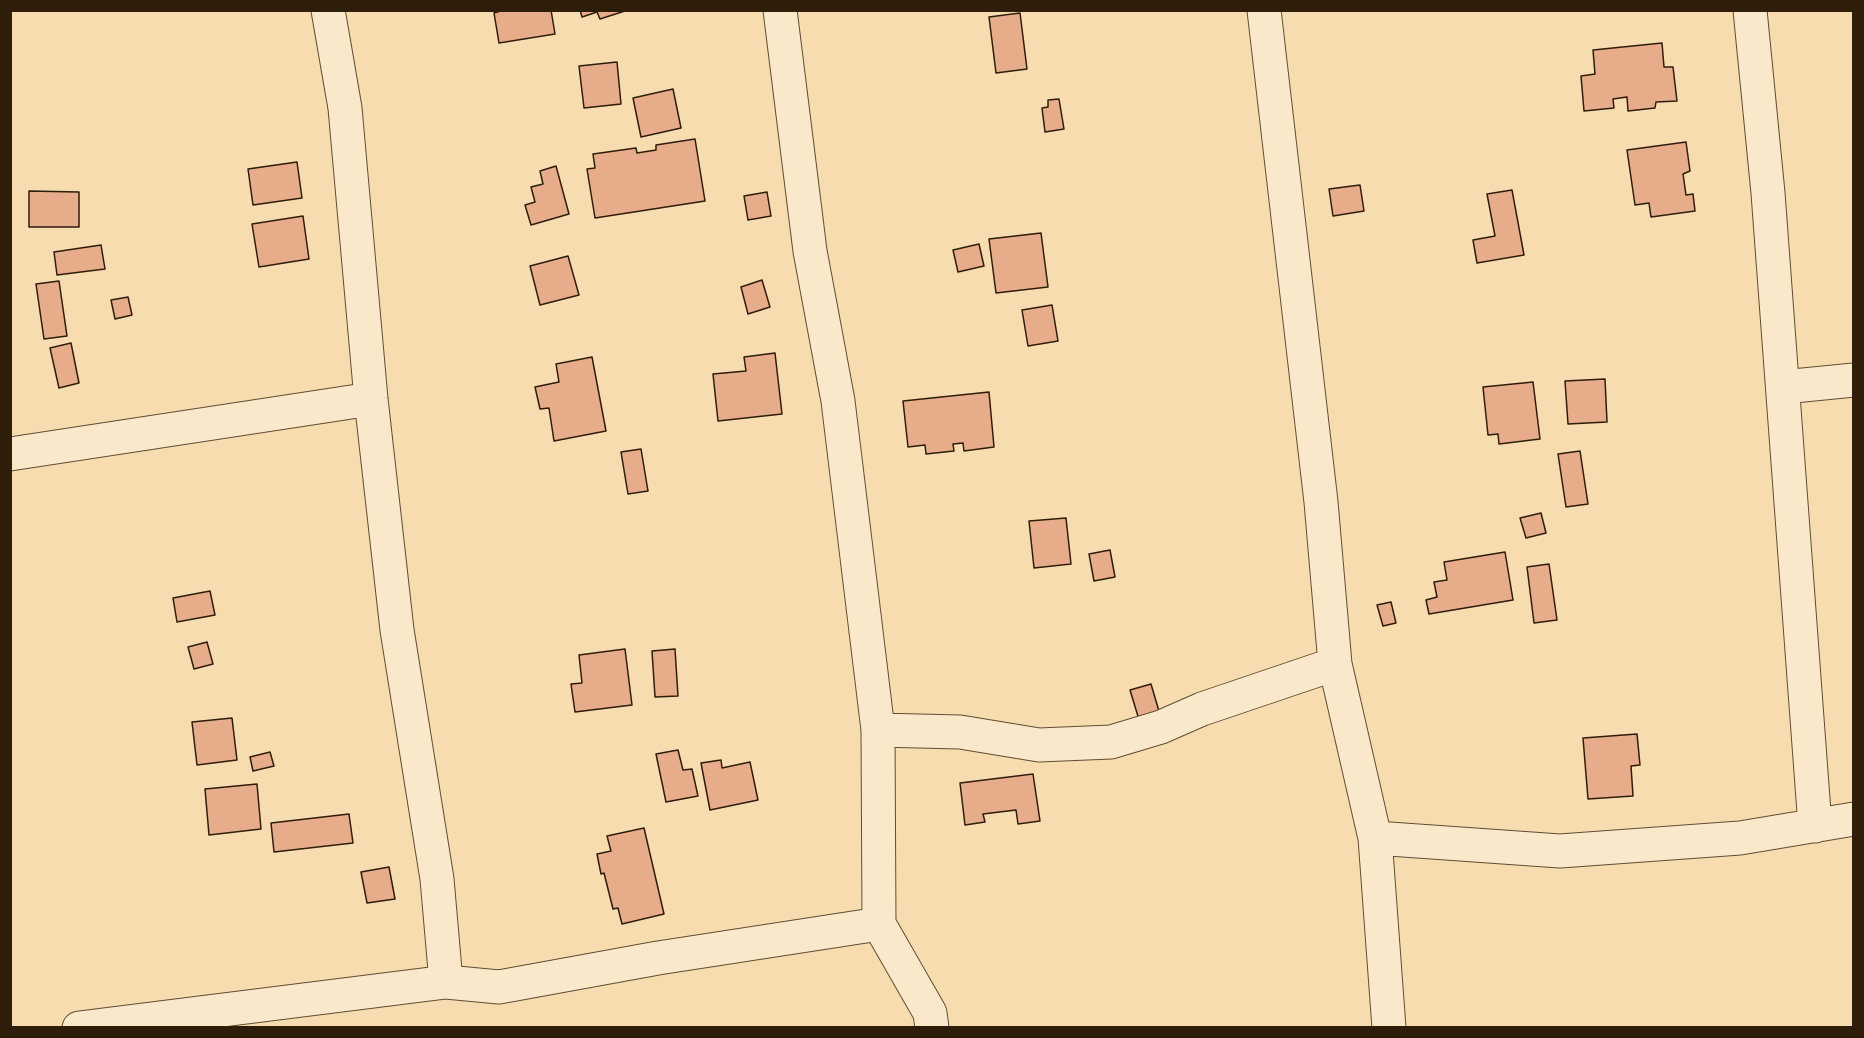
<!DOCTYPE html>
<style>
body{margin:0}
#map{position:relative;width:1864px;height:1038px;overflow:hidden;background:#f7dcaf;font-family:"Sorts Mill Goudy",serif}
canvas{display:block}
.frame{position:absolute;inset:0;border:12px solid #2e1d09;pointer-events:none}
</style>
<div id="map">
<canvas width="1864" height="1038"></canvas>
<div class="frame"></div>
</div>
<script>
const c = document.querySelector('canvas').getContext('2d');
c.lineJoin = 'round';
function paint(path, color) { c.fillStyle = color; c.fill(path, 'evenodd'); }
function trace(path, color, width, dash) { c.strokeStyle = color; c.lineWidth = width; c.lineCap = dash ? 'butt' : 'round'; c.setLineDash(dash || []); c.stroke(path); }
const building = new Path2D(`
 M504 10H551L555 34 499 43 494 13Z
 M580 10H628L600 19 597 12 582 17Z
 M1020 13 1027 69 996 73 989 17Z
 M1662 43 1664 67H1673L1677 101 1656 102 1655 108 1628 111 1627 97 1613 99 1614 108 1584 111 1581 76 1595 74 1593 50Z
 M617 62 621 104 584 108 579 66Z
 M673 89 681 128 641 137 633 98Z
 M1059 99 1064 129 1045 132 1042 108 1048 107V100Z
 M695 139 705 201 595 218 587 169 595 168 593 154 636 148 637 153 656 150V145Z
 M1686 142 1690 171 1683 174 1686 195 1693 194 1695 211 1651 217 1649 203 1635 205 1627 150Z
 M297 162 302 198 253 205 248 169Z
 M556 166 569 214 531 225 525 205 535 202 531 187 543 184 540 171Z
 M1360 185 1364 211 1333 216 1329 189Z
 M1512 190 1524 255 1477 263 1473 240 1495 236 1487 194Z
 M29 191 79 192V227H29Z
 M767 192 771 216 748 220 744 196Z
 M303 216 309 259 259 267 252 224Z
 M1041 233 1048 287 996 293 989 239Z
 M979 244 984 266 958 272 953 250Z
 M101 245 105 269 57 275 54 252Z
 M568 256 579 295 540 305 530 266Z
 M762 280 770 307 748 314 741 287Z
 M59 281 67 336 44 339 36 284Z
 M128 297 132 315 115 319 111 300Z
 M1052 305 1058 341 1028 346 1022 310Z
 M71 343 79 383 59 388 50 348Z
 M775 353 782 414 718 421 713 374 746 371 744 357Z
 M592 357 606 431 554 441 549 408 540 409 535 387 559 382 556 364Z
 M1605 379 1607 422 1568 424 1565 381Z
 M1533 382 1540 439 1499 444 1498 434 1488 435 1483 387Z
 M989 392 994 447 964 451 963 443 953 444 954 451 926 454 925 445 908 447 903 401Z
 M641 449 648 491 628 494 621 452Z
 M1580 451 1588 504 1566 507 1558 454Z
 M1541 513 1546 533 1526 538 1520 518Z
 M1066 518 1071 564 1034 568 1029 521Z
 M1110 550 1115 577 1094 581 1089 554Z
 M1505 552 1513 600 1429 614 1426 600 1437 597 1434 582 1447 580 1444 562Z
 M1549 564 1557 620 1534 623 1527 567Z
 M210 591 215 615 177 622 173 598Z
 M1391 602 1396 623 1383 626 1377 605Z
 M207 642 213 664 194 669 188 647Z
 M625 649 632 705 575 712 571 684 582 683 579 655Z
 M675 649 678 696 655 697 652 651Z
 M1151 684 1161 718 1140 723 1130 690Z
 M232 718 237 760 197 765 192 722Z
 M1637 734 1640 765 1631 766 1633 796 1588 799 1583 738Z
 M678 750 683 770 692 769 698 796 666 802 656 754Z
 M270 752 274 766 253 771 250 757Z
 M721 760 722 768 750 762 758 800 710 810 701 763Z
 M1033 774 1040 821 1018 824 1016 810 983 814 985 822 965 825 960 783Z
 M257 784 261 829 209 835 205 789Z
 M349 814 353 843 274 852 271 823Z
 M644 828 664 914 622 924 618 908 613 909 604 873 601 874 597 854 611 851 607 836Z
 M389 867 395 899 367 903 361 872Z`);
const street = new Path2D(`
 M328 10 345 108 371 399 397 630 437 879 446 982
 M780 10 810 251 838 401 878 730 879 924 930 1013 932 1028
 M1264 10 1321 502 1335 664 1375 838 1389 1028
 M1750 10 1768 193 1815 826
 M1783 387 1854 380
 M10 454 371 399
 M878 730 960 732 1039 745 1111 742 1161 727 1202 709 1335 664
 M1375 838 1560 851 1740 838 1854 819
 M79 1028 446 982 499 987 658 958 879 924`);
paint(building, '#e7ad8a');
trace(building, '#2e1d09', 1.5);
trace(street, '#604d32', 35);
trace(street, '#fae8cb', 33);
</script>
